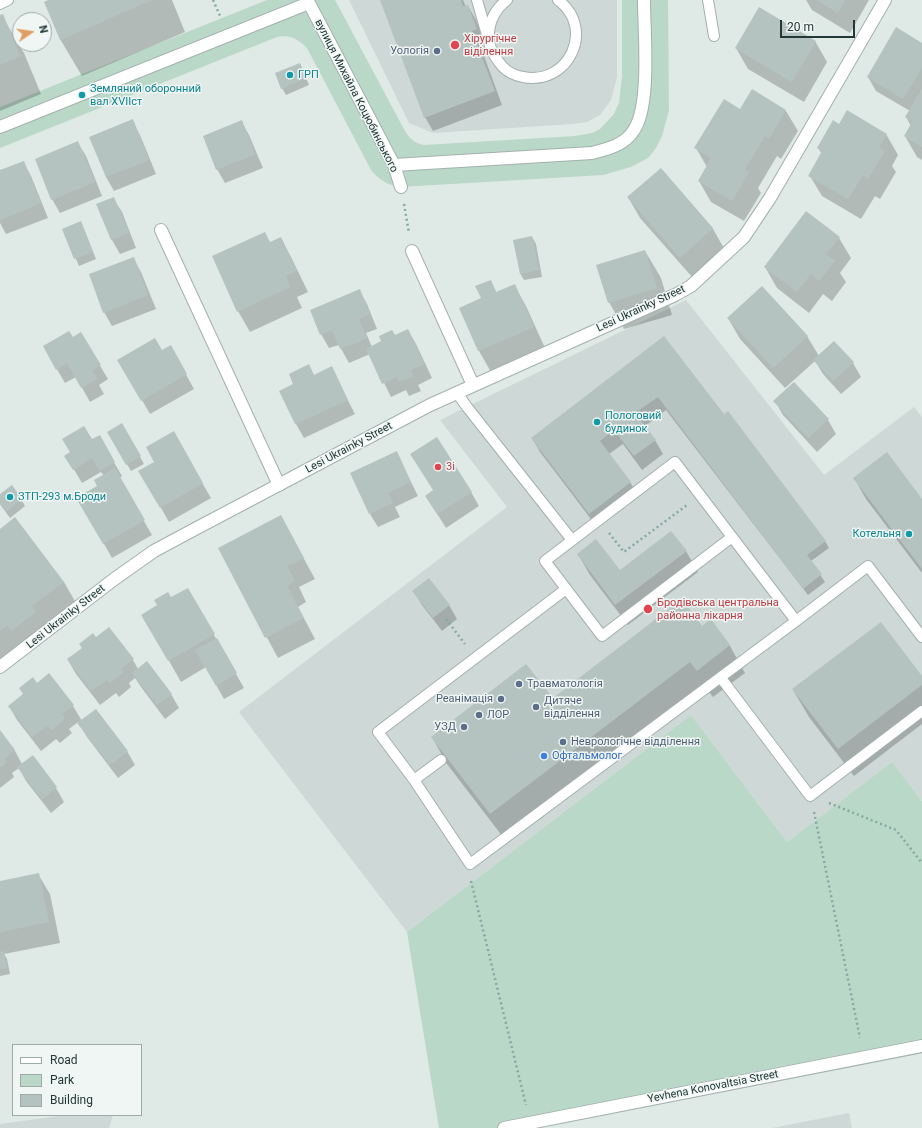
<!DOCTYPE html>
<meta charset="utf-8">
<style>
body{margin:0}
#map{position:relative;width:922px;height:1128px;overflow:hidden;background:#dfe9e6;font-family:Roboto,sans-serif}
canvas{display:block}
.legend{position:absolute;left:12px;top:1044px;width:130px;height:72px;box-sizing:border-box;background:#eff6f4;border:1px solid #9daaa8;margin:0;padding:5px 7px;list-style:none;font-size:12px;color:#223736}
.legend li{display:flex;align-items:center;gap:8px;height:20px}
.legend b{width:20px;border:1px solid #9daaa8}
.north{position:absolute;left:12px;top:12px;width:40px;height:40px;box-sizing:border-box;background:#eff6f4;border:1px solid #9daaa8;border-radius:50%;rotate:77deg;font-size:11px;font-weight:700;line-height:16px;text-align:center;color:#223736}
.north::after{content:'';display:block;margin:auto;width:14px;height:18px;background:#e29d64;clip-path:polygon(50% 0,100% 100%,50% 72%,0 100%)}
.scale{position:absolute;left:780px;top:20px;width:75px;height:18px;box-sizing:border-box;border:2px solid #223736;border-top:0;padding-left:5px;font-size:12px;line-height:14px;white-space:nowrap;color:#223736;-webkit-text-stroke:3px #eff6f4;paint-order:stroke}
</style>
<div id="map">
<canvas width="922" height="1128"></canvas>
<ul class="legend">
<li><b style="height:5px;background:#fff"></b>Road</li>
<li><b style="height:11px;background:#bad8c8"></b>Park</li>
<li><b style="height:11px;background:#b5c3c0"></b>Building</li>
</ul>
<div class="north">N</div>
<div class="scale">20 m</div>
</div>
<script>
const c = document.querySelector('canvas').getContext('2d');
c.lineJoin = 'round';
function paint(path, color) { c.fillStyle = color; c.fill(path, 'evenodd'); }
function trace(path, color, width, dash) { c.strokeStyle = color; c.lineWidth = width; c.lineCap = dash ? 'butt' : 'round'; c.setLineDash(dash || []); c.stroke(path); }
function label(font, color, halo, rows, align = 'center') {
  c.font = font + ' Roboto,sans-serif'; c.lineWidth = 3; c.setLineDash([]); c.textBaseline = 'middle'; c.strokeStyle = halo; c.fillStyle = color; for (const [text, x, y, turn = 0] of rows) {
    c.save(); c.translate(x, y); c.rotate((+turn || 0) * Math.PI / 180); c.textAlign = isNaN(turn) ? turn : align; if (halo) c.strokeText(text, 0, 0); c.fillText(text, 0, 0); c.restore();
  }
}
const built = new Path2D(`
 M349 0H617V78L611 100 600 115 587 122 573 124 433 133 409 123Z
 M686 300 824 475 914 407 922 417V801L892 762 787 842 691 715 407 932 239 712 507 507 440 420Z
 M849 1113 852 1128H772Z
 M67 1115H113L109 1128H0V1124Z`);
const green = new Path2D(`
 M267 0H335L405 131C410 139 414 143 424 145L575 136 592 133 600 129 614 114 619 103 622 76V0H668L669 110 662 136 656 148 648 158 631 167 603 175 401 187C388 185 379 180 371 170L307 48C298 39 290 34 277 37L0 148V107Z
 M691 715 787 842 892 762 922 801V1046L504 1128H439L407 932Z`);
const shadow = new Path2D(`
 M50 0H172L185 32 82 76 60 39Z
 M381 0H463L466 7 468 6 476 20 480 31 484 43 480 45 502 105 433 131 425 117Z
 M806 0H869L850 33 812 10Z
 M0 16H2L24 53 41 94 0 111Z
 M815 41 827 62 804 102 748 69 736 48Z
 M922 44V160L917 157 905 136 911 126 906 117 910 111 876 91 868 77Z
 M300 64 309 85 286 95 282 88Z
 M740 110 786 111 798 131 781 159 777 156 758 188 761 193 744 221 711 202 699 181 707 167 696 148Z
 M132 121 140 135 156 174 114 191 106 177 91 137Z
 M241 121 249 135 263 168 225 183 217 169Z
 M839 125 886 134 898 155 892 166 896 172 880 199 875 196 861 219 822 196 810 176 822 154 818 148Z
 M78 143 86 156 102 196 60 213 52 199Z
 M23 162 31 176 48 218 6 234 0 223V171Z
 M661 169 713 229 725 250 693 278 640 218 628 197Z
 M113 198 122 212 136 248 120 254 112 240 98 205Z
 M63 229H84L96 259 79 266Z
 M532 237 536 244 542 277 524 280 520 273Z
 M281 238 292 259 308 292 297 297 302 308 250 332 238 311 270 243Z
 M839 238 851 258 840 273 846 282 832 301 823 294 809 313 777 288 765 267Z
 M645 251 661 278 672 315 624 329 609 302Z
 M133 258 141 272 156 309 112 326 104 312Z
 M490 281 497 293 514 285 526 306 545 348 491 372 479 351 460 308 482 299Z
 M359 290 367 304 377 329 366 333 372 347 408 330 416 344 432 378 418 385 421 391 409 396 406 390 391 397 370 354 349 363 339 345 329 348 321 334Z
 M728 318 807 336 819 356 853 363 861 377 841 394 823 374 815 361 785 388 740 339Z
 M81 334 108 379 99 385 104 394 90 402 76 377 65 383 44 347 73 339Z
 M664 337 723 416 825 541 829 548 811 561 825 582 808 595 666 410 644 427 655 440 663 454 642 470 623 444 609 454 630 482 638 496 597 527 540 452 532 438Z
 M170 346 194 389 150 414 119 360 162 351Z
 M331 368 355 414 304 438 296 424 281 391Z
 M775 401 828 420 836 434 817 452 783 415Z
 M122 424 144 464 131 471 108 432Z
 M173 433 211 498 169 522 140 471 155 462Z
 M99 437 122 476 119 478 152 535 112 558 78 498 98 487 104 476 101 472 82 483 66 456Z
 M396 452 418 496 395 507 400 517 378 527 370 514Z
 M854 478 922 500V573L866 499Z
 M471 492 479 506 446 528 426 496Z
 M0 496 21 499 25 506 10 518 0 504Z
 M0 530 64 582 76 603 0 661Z
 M292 537 315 579 299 587 306 602 298 607 315 639 278 658 219 549Z
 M686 551 698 572 628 625 590 575 578 554 620 572Z
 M188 589 244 688 224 699 206 667 181 682 143 615Z
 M414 592 449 605 457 619 442 631 422 605Z
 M710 621 730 646 745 673 713 697 706 688 506 841 447 764 432 737 552 700 702 627Z
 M96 639 133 660 138 669 171 694 179 708 165 719 141 687 135 678 129 683 131 687 119 697 116 693 100 705 76 674 68 660Z
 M922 678V724L854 776 809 717 793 690Z
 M37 684 73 706 82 721 127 751 135 765 118 778 87 737 78 722 69 729 72 733 60 743 56 739 41 751 17 720 9 706Z
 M0 732 15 751 22 764 33 756 56 788 64 802 51 813 26 781 19 768 12 773 14 777 0 788Z
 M38 874 50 894 60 943 4 954 7 959 10 974 0 976V882Z`);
const building = new Path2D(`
 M48 0H152L60 40 44 2Z
 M380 0H461L463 6 468 5 477 29 472 31 495 91 424 118Z
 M817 0H845L838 13Z
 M759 7 816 41 792 82 735 48Z
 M3 14 20 56 0 65V15Z
 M896 27 922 43V68L903 99 867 77Z
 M300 63 306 78 281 89 275 73Z
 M752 89 786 110 769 138 765 136 745 169 749 172 732 201 698 181 711 158 694 148 724 99 740 109Z
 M922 89V147L904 136 912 122 905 117Z
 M847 110 887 134 879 147 885 151 868 179 863 175 848 199 808 176 822 151 817 148 833 120 839 124Z
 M133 119 149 160 106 177 89 137Z
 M242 120 255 154 216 170 203 136Z
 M78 141 95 182 51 200 35 159Z
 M24 161 41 203 0 220V170Z
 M661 168 713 228 680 258 627 197Z
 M114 197 129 233 111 240 96 204Z
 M806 211 840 237 826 254 835 261 819 281 811 274 797 292 764 267Z
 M81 221 93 252 74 259 62 229Z
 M265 232 270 242 281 237 297 271 286 276 290 287 237 312 212 256Z
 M532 236 539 270 520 274 513 240Z
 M645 250 657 288 608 303 596 265Z
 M134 257 148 295 103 313 89 274Z
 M491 280 496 292 515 284 534 327 478 351 459 308 481 298 475 286Z
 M762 286 808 336 773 368 727 318Z
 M360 289 370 314 359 319 367 338 340 349 332 330 320 335 310 310Z
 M408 329 424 364 411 370 413 376 400 382 397 377 382 384 366 349 381 341 379 336 392 330 395 335Z
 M69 331 73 337 81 332 101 365 92 370 97 379 81 388 67 363 56 370 43 346Z
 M664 336 724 414 728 411 826 541 807 555 822 574 803 589 658 397 635 413 656 440 634 456 614 430 600 441 631 482 589 514 531 438Z
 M155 338 162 350 171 345 187 374 141 401 117 360Z
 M834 341 854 362 833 381 813 360Z
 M309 364 314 375 332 366 348 400 295 424 279 391 293 384 289 374Z
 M794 382 829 419 808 438 773 401Z
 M122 423 141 456 126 465 107 432Z
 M84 426 92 439 100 435 115 462 99 471 92 458 73 470 64 456 70 452 62 439Z
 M174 431 203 483 160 508 138 471 154 462 146 447Z
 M437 437 472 492 437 514 425 496 433 490 410 454Z
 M397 451 411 482 388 493 393 503 369 514 350 473Z
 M887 452 922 499V569L853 478Z
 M115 468 145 520 103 544 76 498 97 486 94 480Z
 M12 485 22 499 6 512 0 504V494Z
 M281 515 304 558 287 566 295 581 287 586 304 618 265 638 218 548Z
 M15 517 64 582 32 606 36 612 11 631 8 625 0 631V529Z
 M671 531 687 551 615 605 577 554 596 539 620 570Z
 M429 578 450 605 433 618 412 591Z
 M188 588 215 634 168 661 141 615 157 605 154 600 168 592 171 597Z
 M682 599 702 626 711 619 730 645 697 671 690 662 490 814 431 737 526 664 553 698Z
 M881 622 922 676V685L838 749 792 689Z
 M109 627 134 659 121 669 124 672 110 683 107 680 91 691 67 659 82 648 79 644 93 633 96 637Z
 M217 638 237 673 216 686 195 650Z
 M147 661 172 694 157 705 132 673Z
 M49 673 74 705 62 714 65 719 51 730 47 726 32 737 8 706 23 694 19 688 33 677 37 683Z
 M96 709 128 751 110 765 77 723Z
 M0 730 15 750 4 759 7 762 0 768Z
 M33 755 57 787 42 799 17 767Z
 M39 873 49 922 0 932V881Z
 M4 951 7 968 0 969V952Z`);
const path = new Path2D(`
 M213 0 221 18
 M404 204 409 233
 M609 533 624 552 687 505
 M446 619 465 644
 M829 803 896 830 922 863
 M814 812 860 1038
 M471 881 526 1105`);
const service = new Path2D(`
 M477 0 487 35
 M507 0C494 10 488 24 489 40 490 50 496 59 502 66 507 72 516 76 523 77 569 86 596 28 558 0
 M708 0 714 36
 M0 4 8 0
 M457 393 467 407 572 540
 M566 589 378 732 414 780 470 864 796 621 675 462 545 561 602 636 732 537
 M796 621 868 566 922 637
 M721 678 810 796 922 711
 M414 780 441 760`);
const pedestrian = new Path2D(`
 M309 3 394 165 401 187
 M0 127 309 3
 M394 165 592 153C608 149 625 145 634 130 651 105 644 31 644 0
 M412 251 473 385`);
const minor = new Path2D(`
 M161 230 279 485
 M504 1128 922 1046`);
const tertiary = new Path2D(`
 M0 667 113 580 154 551 195 529 430 405 675 295 691 286 744 237 770 198 885 0`);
const markers = [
 [455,45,5,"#e0444e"],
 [437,51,4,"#5c6f8a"],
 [290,75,4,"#0f9aa8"],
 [82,95,4,"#0f9aa8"],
 [597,422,4,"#0f9aa8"],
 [438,467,4,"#e0444e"],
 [10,497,4,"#0f9aa8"],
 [909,534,4,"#0f9aa8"],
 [648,609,5,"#e0444e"],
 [519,684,4,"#5c6f8a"],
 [501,699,4,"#5c6f8a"],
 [536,707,4,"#5c6f8a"],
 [479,715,4,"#5c6f8a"],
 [464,727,4,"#5c6f8a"],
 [563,742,4,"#5c6f8a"],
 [544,756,4,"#3f7fe0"]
];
const healthNames = [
 ["Хірургічне",464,39],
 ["віділення",464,52],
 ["3і",446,467],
 ["Бродівська центральна",657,603],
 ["районна лікарня",657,616]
];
const serviceNames = [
 ["Уологія",429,51,"right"],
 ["Травматологія",527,684],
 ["Реанімація",493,699,"right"],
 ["Дитяче",544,701],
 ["відділення",544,714],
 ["ЛОР",487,715],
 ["УЗД",456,727,"right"],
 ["Неврологічне відділення",571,742]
];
const cultureNames = [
 ["ГРП",298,75],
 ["Земляний оборонний",90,89],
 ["вал XVIIст",90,102],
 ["Пологовий",605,416],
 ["будинок",605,429],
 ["ЗТП-293 м.Броди",18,497],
 ["Котельня",901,534,"right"]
];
const streetNames = [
 ["вулиця Михайла Коцюбинського",356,96,63],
 ["Lesi Ukrainky Street",641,309,-25],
 ["Lesi Ukrainky Street",349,448,-28],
 ["Lesi Ukrainky Street",66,617,-38],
 ["Yevhena Konovaltsia Street",713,1087,-11]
];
const shopNames = [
 ["Офтальмолог",552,756]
];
paint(built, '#ced8d6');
paint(green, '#bad8c8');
paint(shadow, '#0003');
paint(building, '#b5c3c0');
trace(service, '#a3b0ae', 12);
trace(pedestrian, '#a3b0ae', 14);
trace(minor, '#a3b0ae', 14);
trace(tertiary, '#a3b0ae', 14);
trace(path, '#83a9a5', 2.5, [2, 3]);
trace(service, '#fff', 10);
trace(pedestrian, '#fff', 12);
trace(minor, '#fff', 12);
trace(tertiary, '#fff', 12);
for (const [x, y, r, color] of markers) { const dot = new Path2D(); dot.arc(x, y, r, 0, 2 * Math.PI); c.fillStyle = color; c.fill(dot); trace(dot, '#eff6f4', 1.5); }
label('11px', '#be3a42', '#eff6f4', healthNames, 'left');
label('11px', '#4e5e75', '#eff6f4', serviceNames, 'left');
label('11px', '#0d838f', '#eff6f4', cultureNames, 'left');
label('11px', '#223736', '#eff6f4', streetNames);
label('11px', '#366cbe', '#eff6f4', shopNames, 'left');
</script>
